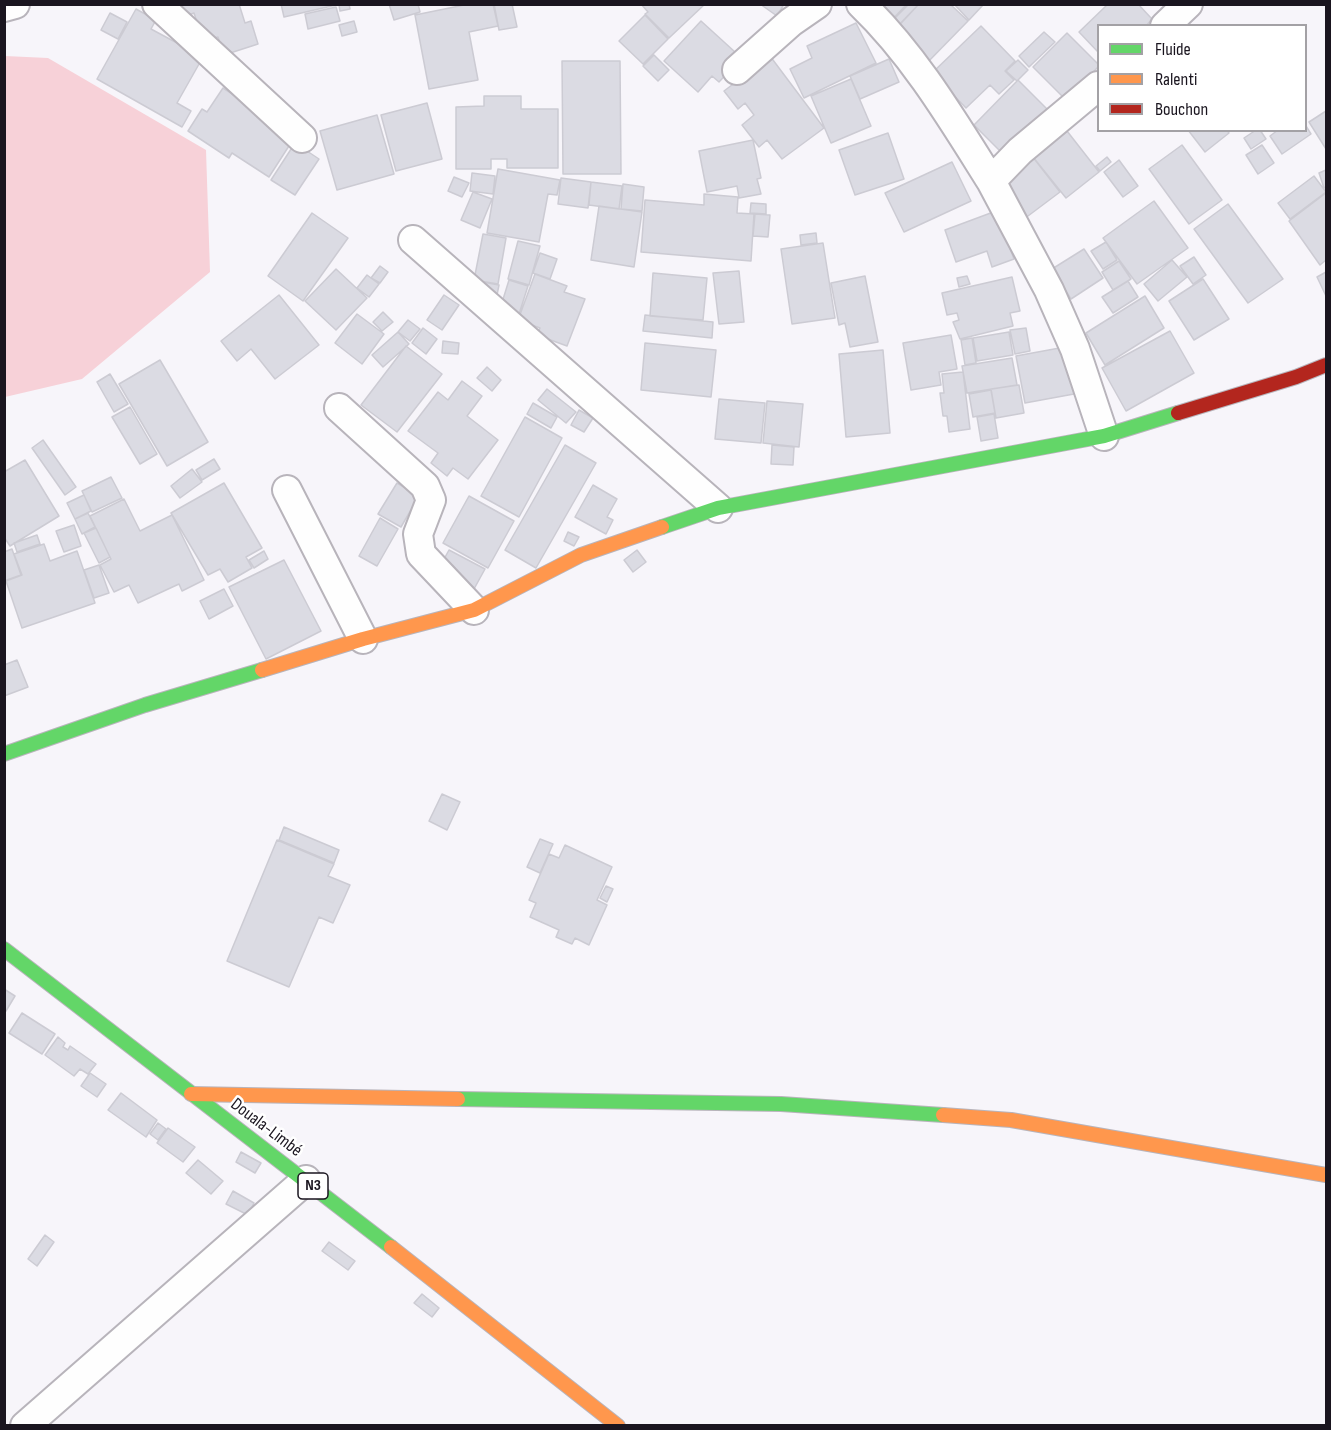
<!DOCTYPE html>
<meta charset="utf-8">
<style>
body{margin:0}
#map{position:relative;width:1331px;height:1430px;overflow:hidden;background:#f7f5fa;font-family:"Sofia Sans Condensed",sans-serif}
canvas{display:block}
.frame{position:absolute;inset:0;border:6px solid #1a151f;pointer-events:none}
.legend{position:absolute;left:1097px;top:24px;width:210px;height:108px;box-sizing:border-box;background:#fff;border:2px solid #a3a1a5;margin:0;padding:8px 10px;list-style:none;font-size:18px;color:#1a151f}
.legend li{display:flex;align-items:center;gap:12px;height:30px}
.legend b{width:30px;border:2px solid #a3a1a5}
</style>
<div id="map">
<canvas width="1331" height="1430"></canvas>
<div class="frame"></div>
<ul class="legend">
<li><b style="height:8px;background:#63d668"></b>Fluide</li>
<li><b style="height:8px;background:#ff974d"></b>Ralenti</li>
<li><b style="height:8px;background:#b3261e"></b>Bouchon</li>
</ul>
</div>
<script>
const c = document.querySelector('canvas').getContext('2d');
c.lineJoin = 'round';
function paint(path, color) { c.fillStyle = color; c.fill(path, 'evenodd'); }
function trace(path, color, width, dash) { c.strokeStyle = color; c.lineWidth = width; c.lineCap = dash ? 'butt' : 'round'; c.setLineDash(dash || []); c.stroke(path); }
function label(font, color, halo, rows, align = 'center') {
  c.font = font + ' "Sofia Sans Condensed",sans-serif'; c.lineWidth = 5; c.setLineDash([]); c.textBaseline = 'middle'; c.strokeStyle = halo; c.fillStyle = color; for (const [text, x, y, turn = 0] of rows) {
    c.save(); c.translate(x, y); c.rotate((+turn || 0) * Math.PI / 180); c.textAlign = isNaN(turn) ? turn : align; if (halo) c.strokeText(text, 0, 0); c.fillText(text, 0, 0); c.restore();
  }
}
const green = new Path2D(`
 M5 56 48 58 206 150 210 272 82 379 5 397Z`);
const building = new Path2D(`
 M173 4H239L245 23 251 21 258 44 224 55 218 37 203 41 194 13 177 19Z
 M281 4H336V5L284 17Z
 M349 4 350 9 340 11 339 5Z
 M389 4H418L420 12 394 20Z
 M469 4H493L498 26 469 32 478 80 429 89 415 15Z
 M494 4H512L517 27 499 30Z
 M641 4H705L669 38 645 14 648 12Z
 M760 4H784L777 16Z
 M876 4H907L889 23Z
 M909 4 918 5 895 29 889 24Z
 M919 4H950L968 21 924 66 891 34Z
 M954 4H984L969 20Z
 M1108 4H1138L1152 19 1146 26H1098V52L1079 32Z
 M336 7 340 21 308 29 305 14Z
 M136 9 156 20 151 29 203 57 177 103 191 111 182 127 97 79Z
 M110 13 127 22 118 39 101 30Z
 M645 15 668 39 643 64 619 41Z
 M354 21 357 32 342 36 339 25Z
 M701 21 735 52 729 58 736 64 719 82 712 76 698 92 664 61Z
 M856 23 876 63 804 98 790 69 812 58 807 46Z
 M981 26 1015 61 1005 71 1014 80 999 94 990 85 966 108 932 73Z
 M1044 32 1055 42 1029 67 1019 56Z
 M1067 33 1098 64V67L1066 100 1033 67Z
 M654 55 669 70 658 81 643 66Z
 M770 56 824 128 782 159 767 140 759 147 742 125 754 115 745 103 738 109 724 91Z
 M889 59 899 82 860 99 850 76Z
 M1018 60 1028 70 1017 81 1006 71Z
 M562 61H620L621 174H563Z
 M851 79 871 126 831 143 811 96Z
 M1018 80 1047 109 1002 153 974 125Z
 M223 88 296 135 269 177 232 153 229 158 188 131 202 109 207 112Z
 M484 96H521V109H558V168H507V159H491V169H456V107L484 106Z
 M427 103 442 159 396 171 381 115Z
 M1326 111V149L1309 122Z
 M377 115 394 174 337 190 320 131Z
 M1306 126 1311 134 1282 154 1270 136 1278 130H1306Z
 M1188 130H1227L1229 133 1205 152Z
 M1256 130H1260L1266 139 1251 149 1244 138Z
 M1067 131 1099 172 1066 198 1033 157Z
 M888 133 904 179 855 195 839 150Z
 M753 140 761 178 757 179 761 194 739 198 737 186 707 192 699 151Z
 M295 143 319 159 295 195 271 180Z
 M1182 145 1222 200 1189 224 1149 169Z
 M1262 145 1274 163 1258 174 1246 155Z
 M1032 156 1060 192 1024 219 996 183Z
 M1107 157 1111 162 1100 171 1096 166Z
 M1119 160 1138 186 1123 197 1104 172Z
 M952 162 971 201 904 232 885 193Z
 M498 169 560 180 557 195 548 194 539 242 487 233Z
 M1326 170V187L1324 188 1319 173Z
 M472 173 495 176 493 194 470 191Z
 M1314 176 1326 192 1290 219 1278 203Z
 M454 177 469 183 462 197 448 191Z
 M561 178 591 182 588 208 558 204Z
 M591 182 622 186 619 209 589 205Z
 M623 184 644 187 642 211 621 209Z
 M473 192 492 199 480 228 461 220Z
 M1326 193V260L1320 265 1289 221Z
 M704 194 738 197 737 213 754 214 751 261 641 252 645 200 704 205Z
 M1154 201 1188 248 1137 284 1103 238Z
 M751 203 766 204V214L750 213Z
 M1228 204 1283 279 1248 303 1194 229Z
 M599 206 642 212 634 267 591 260Z
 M996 211 1014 259 992 267 987 251 956 262 945 230Z
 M312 213 348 238 303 301 268 276Z
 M755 214 770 215 768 237 753 236Z
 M816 233 817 243 801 245 800 235Z
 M483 234 506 238 498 284 474 280Z
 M518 241 540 246 529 285 508 279Z
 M1106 242 1117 260 1103 269 1091 251Z
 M823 243 835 318 792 324 781 249Z
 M1084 249 1103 278 1071 299 1052 269Z
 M540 253 557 259 550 279 533 273Z
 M1194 257 1206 275 1193 284 1180 266Z
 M1172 260 1187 277 1158 301 1144 284Z
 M1119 261 1131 279 1113 290 1102 272Z
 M380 266 388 272 380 283 371 278Z
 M336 269 367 298 336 330 305 301Z
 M739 271 744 322 719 324 713 273Z
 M1326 272V296L1317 277Z
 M653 273 707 278 703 320 650 316Z
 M535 274 567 286 564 292 585 299 567 346 537 335 540 328 518 320Z
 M367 275 379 284 369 297 357 288Z
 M865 276 878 342 850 347 845 323 839 325 831 283Z
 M967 276 970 284 959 287 957 278Z
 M1012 277 1020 311 1010 313 1013 326 960 339 953 322 959 320 957 313 947 315 942 293Z
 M1203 279 1229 319 1194 340 1169 301Z
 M509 280 528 286 519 314 500 309Z
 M477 281 499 285 496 300Z
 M1128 281 1138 297 1113 313 1102 297Z
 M279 295 319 345 275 379 251 349 237 361 221 341Z
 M444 295 459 305 442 330 427 320Z
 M1145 296 1164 328 1105 365 1086 333Z
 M383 312 393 322 382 331 373 322Z
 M357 314 384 334 362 364 335 343Z
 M645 315 713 322 712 338 643 331Z
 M408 320 420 329 410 341 398 332Z
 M423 328 437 339 426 354 412 343Z
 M1026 328 1030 351 1015 354 1010 330Z
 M1170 331 1194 373 1126 411 1102 368Z
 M398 332 409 344 383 367 372 355Z
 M1009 332 1013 355 977 361 973 338Z
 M951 335 957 369 939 372 941 385 911 390 903 343Z
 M972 338 976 363 965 365 961 340Z
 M443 341 459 343 458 354 442 353Z
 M645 343 716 350 711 397 641 390Z
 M406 346 442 374 397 432 361 405Z
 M1065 347 1074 394 1025 403 1016 356Z
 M883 350 890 433 846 437 839 354Z
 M1012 358 1017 385 967 393 962 366Z
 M160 360 208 442 167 466 119 384Z
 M487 367 501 380 492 391 477 378Z
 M963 372 970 429 949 432 947 416H943L940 393H944L942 374Z
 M110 374 128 404 114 412 97 382Z
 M462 381 482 396 467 416 498 440 468 479 453 468 447 476 431 463 438 453 408 431 438 392 448 400Z
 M1019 385 1024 413 996 418 991 389Z
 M547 389 576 412 566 423 538 400Z
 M991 390 995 413 973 417 969 394Z
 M719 399 765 403 761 443 715 439Z
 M767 401 803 404 799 447 763 443Z
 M533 403 557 417 551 428 527 414Z
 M130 407 157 454 140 464 112 417Z
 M579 410 593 418 584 432 571 425Z
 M994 414 998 438 981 441 977 417Z
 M525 417 562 438 519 517 481 496Z
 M43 440 76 487 65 495 32 448Z
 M565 445 596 463 536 568 505 550Z
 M772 445 794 447 793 465 771 464Z
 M214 459 220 469 202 480 196 470Z
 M25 460 59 516 10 546 4 537V472Z
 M192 469 202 482 180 498 171 486Z
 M111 477 122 498 92 512 82 491Z
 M224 483 262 548 246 557 252 568 228 582 220 569 208 575 171 513Z
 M397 483 419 496 401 527 378 514Z
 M593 485 617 499 607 517 613 520 606 534 575 517Z
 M84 495 91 511 75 519 67 503Z
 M469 496 514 521 488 568 443 543Z
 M124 499 140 531 172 515 204 580 182 591 179 584 138 603 129 585 114 592 100 565 111 559 90 516Z
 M88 513 95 527 82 534 75 519Z
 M380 518 398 529 377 566 359 556Z
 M74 525 81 546 64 552 56 531Z
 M96 528 110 557 99 563 84 533Z
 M568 532 579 537 574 546 564 541Z
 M37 535 40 544 17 552 14 543Z
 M44 544 50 561 77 551 95 603 22 628 6 581 22 575 14 554Z
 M12 549 21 575 4 581V552Z
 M449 550 485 569 474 589 438 570Z
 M637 550 646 562 633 572 624 560Z
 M264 551 268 559 254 568 249 560Z
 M284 560 321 631 266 659 229 587Z
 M99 565 109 593 94 598 84 570Z
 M224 589 233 606 209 619 200 601Z
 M17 660 28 687 4 696V665Z
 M442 794 460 802 447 830 429 821Z
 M284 827 339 850 334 863 279 840Z
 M540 839 553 844 540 873 527 867Z
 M277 840 334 864 328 876 350 885 333 923 319 917 289 987 227 961Z
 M565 845 612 867 597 900 607 905 589 945 575 938 572 944 556 937 559 930 530 917 536 903 529 900 549 854 559 858Z
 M606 886 613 889 607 902 600 898Z
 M4 989 15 996 6 1011 4 1010Z
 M22 1013 55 1034 42 1054 9 1033Z
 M58 1037 65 1043 63 1047 68 1050 70 1046 96 1064 88 1074 80 1069 74 1076 45 1055Z
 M90 1073 106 1084 97 1097 81 1086Z
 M121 1093 157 1120 146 1137 108 1110Z
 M158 1123 166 1129 158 1140 150 1134Z
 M168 1128 195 1147 183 1162 157 1143Z
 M241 1152 261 1163 255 1173 236 1162Z
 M198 1160 223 1181 211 1194 186 1173Z
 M233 1191 254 1203 248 1215 226 1204Z
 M45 1235 54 1242 37 1266 28 1259Z
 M329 1242 355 1261 348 1270 322 1251Z
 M422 1294 439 1308 432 1317 414 1303Z`);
const street = new Path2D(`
 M157 4 302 138
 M861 4C914 55 952 119 991 181L1020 151 1098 86
 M4 7 15 4
 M1165 26 1188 4
 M737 70 791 22 817 4
 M991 181 1049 290 1075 349 1104 436
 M413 240 718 508
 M339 408 425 486 431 500 418 534 421 554 474 610
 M287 490 363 639
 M25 1426 306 1180`);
const fast = new Path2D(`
 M662 527 718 508 1104 436 1178 413
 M4 754 145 705 262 670
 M4 949 391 1247
 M458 1099 781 1104 943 1115`);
const slow = new Path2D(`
 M262 670 363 639 474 610 581 555 662 527
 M191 1094 458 1099
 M943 1115 1011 1120 1326 1175
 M391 1247 618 1426`);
const jam = new Path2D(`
 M1178 413 1296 377 1326 365`);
const shields = [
 [313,1186,30]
];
const shieldNames = [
 ["N3",313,1186]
];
const streetNames = [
 ["Douala-Limbé",266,1128,37]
];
paint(green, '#f7d1d8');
paint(building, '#dbdbe3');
trace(building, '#cccbd3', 1.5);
trace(street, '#b8b4bb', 32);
trace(fast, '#b8b4bb', 16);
trace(slow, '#b8b4bb', 16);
trace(jam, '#b8b4bb', 16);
trace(street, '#fefefe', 28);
trace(fast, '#63d668', 14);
trace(slow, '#ff974d', 14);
trace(jam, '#b3261e', 14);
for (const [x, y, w] of shields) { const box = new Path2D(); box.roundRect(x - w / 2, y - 13, w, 26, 4.5); c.fillStyle = '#fff'; c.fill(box); trace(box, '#1a151f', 1.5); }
label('bold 16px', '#1a151f', null, shieldNames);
label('18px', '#1a151f', '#fff', streetNames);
</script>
